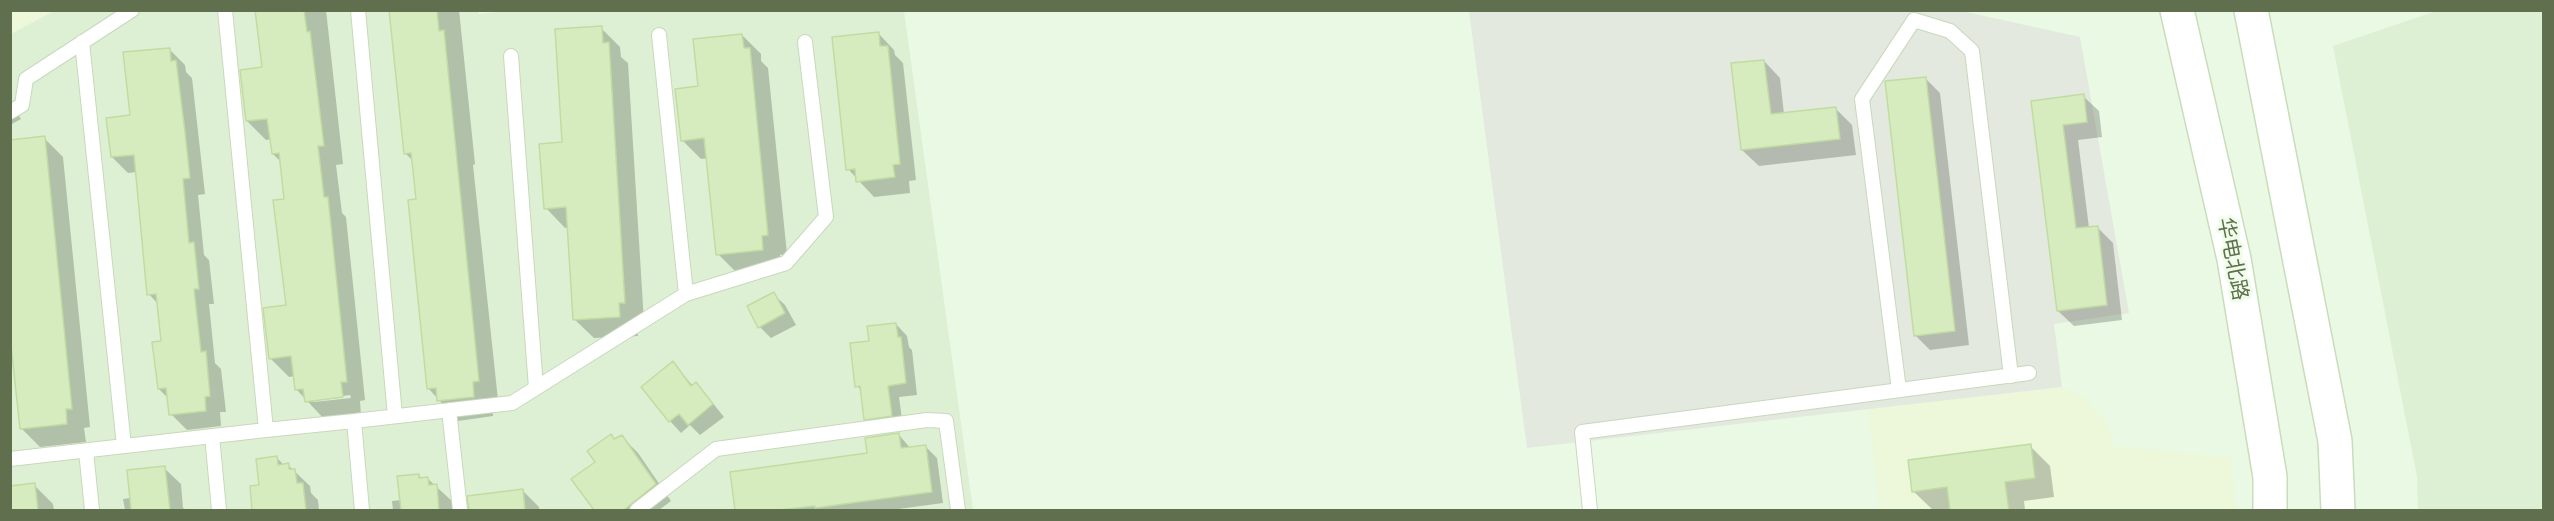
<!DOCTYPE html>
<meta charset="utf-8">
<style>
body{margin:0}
#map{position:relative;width:2554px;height:521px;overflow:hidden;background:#eaf9e4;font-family:Arial,sans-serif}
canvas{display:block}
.frame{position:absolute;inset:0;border:12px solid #606f4d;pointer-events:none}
</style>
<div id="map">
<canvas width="2554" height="521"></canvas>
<div class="frame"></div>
</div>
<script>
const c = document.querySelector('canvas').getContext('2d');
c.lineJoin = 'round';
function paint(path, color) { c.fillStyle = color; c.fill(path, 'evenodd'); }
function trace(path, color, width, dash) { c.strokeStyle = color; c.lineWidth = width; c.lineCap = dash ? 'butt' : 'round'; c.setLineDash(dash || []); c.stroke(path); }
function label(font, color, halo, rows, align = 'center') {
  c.font = font + ' Arial,"Noto Sans SC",sans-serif'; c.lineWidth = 6; c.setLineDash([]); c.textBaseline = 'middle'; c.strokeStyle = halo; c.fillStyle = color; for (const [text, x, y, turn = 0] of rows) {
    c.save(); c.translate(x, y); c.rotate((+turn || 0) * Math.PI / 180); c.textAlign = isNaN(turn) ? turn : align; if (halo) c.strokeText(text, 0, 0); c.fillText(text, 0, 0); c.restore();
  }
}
const residential = new Path2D(`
 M54 10H478L479 14 514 10 904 11 973 510H11L10 34Z
 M2436 11H2543V510H2418L2417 477 2333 46Z`);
const commercial = new Path2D(`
 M11 10H54V11L11 34Z
 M2062 387 2085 397 2105 420 2114 446 2231 457 2236 510H1879L1868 408Z`);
const industrial = new Path2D(`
 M1957 10 2080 37 2129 313 2054 324 2062 387 1527 448 1469 11Z`);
const shadow = new Path2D(`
 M257 10H326L343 164 336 165 342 213 346 217 365 400 360 401 361 416 325 420 297 390 295 376 289 377 270 358 288 306 286 200 281 162 273 154 271 139 266 140 247 121 264 68ZM350 395 351 398 314 402 312 400Z
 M390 10H459L475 164 473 165 498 400 492 401 493 416 458 421 429 389 415 272H418V200L413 161 405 153Z
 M601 28 620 47 621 57 628 63 644 322H637L638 336 594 338 574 319 569 227 565 228 546 208 564 143Z
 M878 33 894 50 895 55 903 63 916 180 909 181 910 193 874 197 848 169Z
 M742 35 761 54V61L768 68 787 254 780 255 781 268 737 273 718 254 708 158 701 159 682 140 700 87Z
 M169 49 185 65 186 72 192 78 205 194 198 195 204 255 209 260 214 304H209L215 363 221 369 226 412H220L221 426 187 430 171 414 169 399 159 389 163 342 158 304 149 294 137 172 128 173 112 157 131 116Z
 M1764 61 1780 78 1784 114 1836 109 1852 125 1856 155 1759 166 1742 150Z
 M1925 78 1940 93 1969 345 1930 350 1915 335Z
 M2083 96 2099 111 2102 137 2078 140 2089 228 2097 227 2113 243 2122 320 2074 326 2058 311 2033 102Z
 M10 102 21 119 10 125Z
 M44 138 63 157 90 427 84 428 86 442 40 447 21 428Z
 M773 294 785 305 796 325 771 338 760 327Z
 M896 324 907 336 909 347 912 350 917 395 899 397 903 427 877 430 866 419 862 391 857 386 870 342Z
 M673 363 693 386 696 384 707 396 724 417 700 435 690 425 681 433 670 421Z
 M899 435 911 449 926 447 937 458 943 503 891 510H737L732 473 868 454Z
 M622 437 638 453 671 501 659 510H596L573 479 597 463 615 441Z
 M2030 446 2050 466 2054 497 2024 501 2025 510H1951V509L1933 510 1913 491Z
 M277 458 284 465H288L310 486 311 493 318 500 319 510H254L252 488 260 487Z
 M164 468 181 484 183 508 186 510H125L123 499 131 498Z
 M419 475 422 479H428L453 502 454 510H393L392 501 401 500Z
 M34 485 53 504 54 510H10V488Z
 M523 491 539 507V510H470V507Z`);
const building = new Path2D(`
 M255 10H304L307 32 310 31 324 146H318L324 197H328L347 382H341L343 397 305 402 303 389 295 390 291 356 269 359 263 308 286 305 273 200 284 199 279 153 272 154 267 119 246 121 240 70 262 67Z
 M389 10H437L439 31 444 30 479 381 473 382 474 397 437 401 436 388 427 389 408 200 416 199 411 153 404 154Z
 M602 26 603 43 609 42 625 303H619L620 317 573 320 566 207 544 209 539 144 562 142 555 29Z
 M879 32 880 46H888L900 164 893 165 895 177 856 182 855 169 846 170 832 37Z
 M742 34 744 48H750L768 235 762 236 763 250 716 255 704 138 681 141 675 89 698 86 693 39Z
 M170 48 171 61 176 60 185 132 190 178 183 179 189 243 194 242 199 289H194L201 352 206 351 210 396 205 397 206 411 169 415 166 388 158 389 152 342 161 341 156 294 147 295 134 155 111 157 106 118 130 115 123 52Z
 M1764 60 1771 114 1836 107 1840 139 1741 150 1731 63Z
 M1926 77 1955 331 1914 336 1885 81Z
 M2084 94 2087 122 2063 125 2076 228 2098 226 2107 305 2057 311 2031 101Z
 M45 136 72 409H66L67 424 20 429 10 336V140Z
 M774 292 785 313 758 328 747 306Z
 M896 323 898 337H901L906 383 888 386 892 416 864 420 860 386 855 387 850 343 869 341 867 326Z
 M673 361 691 386 696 382 713 404 688 425 679 414 669 422 641 387Z
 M899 433 901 448 926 445 932 492 815 508V506L779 510H735L730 472 867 453 865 438Z
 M611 434 614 439 622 435 656 484 624 510H594L571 479 595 462 587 451Z
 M2031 444 2035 478 2005 482 2009 510H1950L1947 487 1912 492 1908 460Z
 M277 456 278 465 289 463V469H295L297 483H303L306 510H252L250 486 259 485 256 459Z
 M165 466 170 510H131L127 470Z
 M419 474V478L428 477 429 485 437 484 439 510H401L397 476Z
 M35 483 38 510H10V486Z
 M523 489 525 510H469L467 496Z`);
const service = new Path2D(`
 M358 10 395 416
 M659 35 686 294
 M82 42 124 446
 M511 56 536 388
 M10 112 22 105 26 79 132 10
 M1899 390 1862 99 1914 20 1950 31 1972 51 2011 376
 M449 410 460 510
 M354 421 512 403 686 294 786 263 826 217 805 42
 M266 430 354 421 362 510
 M212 436 219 510
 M86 451 92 510
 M10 459 266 430 225 10
 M637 510 716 449 927 420 946 421 958 510
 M1590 510 1582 432 2029 373`);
const secondary = new Path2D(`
 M2177 10 2234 259 2270 477V510
 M2251 10 2335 441 2338 510`);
const streetNames = [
 ["华电北路",2232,259,79]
];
paint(residential, '#def0d4');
paint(commercial, '#ecf8d9');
paint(industrial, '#e3e9de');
paint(shadow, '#0003');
paint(building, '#d6ecbf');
trace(building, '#c0dca1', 1.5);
trace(service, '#c8d8bc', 16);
trace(secondary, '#c9dcbb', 36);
trace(service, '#fff', 14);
trace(secondary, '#fff', 33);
label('21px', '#606f4d', '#f0fdea', streetNames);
</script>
